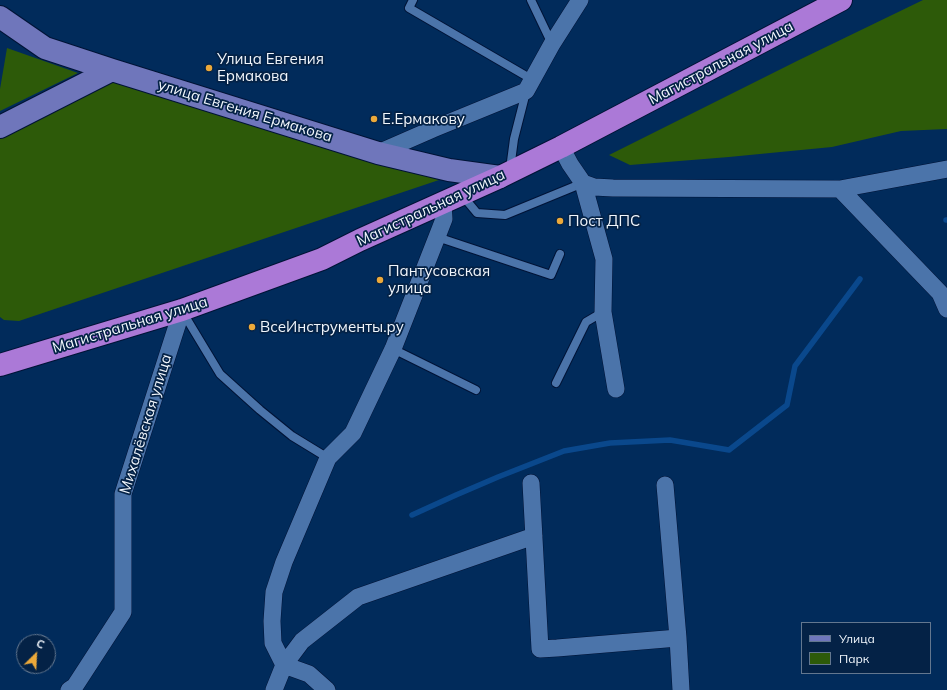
<!DOCTYPE html>
<meta charset="utf-8">
<style>
body{margin:0}
#map{position:relative;width:947px;height:690px;overflow:hidden;background:#012b5b;font-family:Mulish,sans-serif}
canvas{display:block}
.legend{position:absolute;left:801px;top:622px;width:130px;height:52px;box-sizing:border-box;background:#042246;border:1px solid #63778f;margin:0;padding:5px 7px;list-style:none;font-size:12px;color:#f1f6fc}
.legend li{display:flex;align-items:center;gap:8px;height:20px}
.legend b{width:20px;border:1px solid #63778f}
.north{position:absolute;left:16px;top:634px;width:40px;height:40px;box-sizing:border-box;background:#042246;border:1px solid #63778f;border-radius:50%;rotate:24deg;font-size:11px;font-weight:700;line-height:16px;text-align:center;color:#f1f6fc}
.north::after{content:'';display:block;margin:auto;width:14px;height:18px;background:#eca93a;clip-path:polygon(50% 0,100% 100%,50% 72%,0 100%)}
</style>
<div id="map">
<canvas width="947" height="690"></canvas>
<ul class="legend">
<li><b style="height:5px;background:#6f76bb"></b>Улица</li>
<li><b style="height:11px;background:#2d5a09"></b>Парк</li>
</ul>
<div class="north">С</div>
</div>
<script>
const c = document.querySelector('canvas').getContext('2d');
c.lineJoin = 'round';
function paint(path, color) { c.fillStyle = color; c.fill(path, 'evenodd'); }
function trace(path, color, width, dash) { c.strokeStyle = color; c.lineWidth = width; c.lineCap = dash ? 'butt' : 'round'; c.setLineDash(dash || []); c.stroke(path); }
function label(font, color, halo, rows, align = 'center') {
  c.font = font + ' Mulish,sans-serif'; c.lineWidth = 3.5; c.setLineDash([]); c.textBaseline = 'middle'; c.strokeStyle = halo; c.fillStyle = color; for (const [text, x, y, turn = 0] of rows) {
    c.save(); c.translate(x, y); c.rotate((+turn || 0) * Math.PI / 180); c.textAlign = isNaN(turn) ? turn : align; if (halo) c.strokeText(text, 0, 0); c.fillText(text, 0, 0); c.restore();
  }
}
const green = new Path2D(`
 M923 0H947V129L901 131 832 147 729 157 630 165 609 155 799 60Z
 M7 48 78 73 0 111V89Z
 M112 78 439 180 19 321 4 320 0 317V136Z`);
const stream = new Path2D(`
 M946 220H947
 M412 515 456 495 498 477 564 451 610 443 670 440 729 450 787 405 795 366 860 279`);
const service = new Path2D(`
 M413 0 409 8 533 80
 M531 0 552 44
 M510 169 514 139 526 92
 M462 195 477 213 505 215 583 183
 M437 237 551 275 560 254
 M182 311 220 374 260 410 292 436 328 458
 M393 349 476 390
 M556 383 586 322 603 312`);
const minor = new Path2D(`
 M561 147 570 164 583 183 604 259 603 312 616 389
 M378 153 433 129 526 91 552 44 580 0
 M583 183 594 187 613 188 840 189 947 169
 M840 189 940 293 947 309
 M531 483 540 649 557 648 678 638
 M665 485 678 638 681 690
 M69 690 75 686 123 612V494L182 310
 M274 690 284 665 273 643 272 621 274 592 284 562 328 458 353 433 393 349 444 219 443 203
 M327 690 309 674 284 665 302 641 358 597 534 536`);
const secondary = new Path2D(`
 M0 17 45 48 112 70 378 153 449 170 500 177
 M0 127 112 70`);
const trunk = new Path2D(`
 M0 365 182 310 322 259 360 240 500 177 561 147 841 0`);
const markers = [
 [209,68,4,"#eca93a"],
 [374,119,4,"#eca93a"],
 [560,221,4,"#eca93a"],
 [380,280,4,"#eca93a"],
 [252,327,4,"#eca93a"]
];
const poiNames = [
 ["Улица Евгения",217,59],
 ["Ермакова",217,76],
 ["Е.Ермакову",382,119],
 ["Пост ДПС",568,221],
 ["Пантусовская",388,271],
 ["улица",388,288],
 ["ВсеИнструменты.ру",260,327]
];
const streetNames = [
 ["Магистральная улица",721,63,-28],
 ["улица Евгения Ермакова",245,111,17],
 ["Магистральная улица",431,208,-25],
 ["Магистральная улица",130,325,-17],
 ["Михалёвская улица",146,424,-73]
];
paint(green, '#2d5a09');
trace(stream, '#0a488c', 5.5);
trace(service, '#001336', 10);
trace(minor, '#001336', 18);
trace(secondary, '#001336', 24);
trace(trunk, '#001336', 24);
trace(service, '#4b74aa', 8);
trace(minor, '#4b74aa', 17);
trace(secondary, '#6f76bb', 22);
trace(trunk, '#ab79d7', 22);
for (const [x, y, r, color] of markers) { const dot = new Path2D(); dot.arc(x, y, r, 0, 2 * Math.PI); c.fillStyle = color; c.fill(dot); trace(dot, '#042246', 1.5); }
label('15px', '#f1f6fc', '#042246', poiNames, 'left');
label('15px', '#f1f6fc', '#042246', streetNames);
</script>
